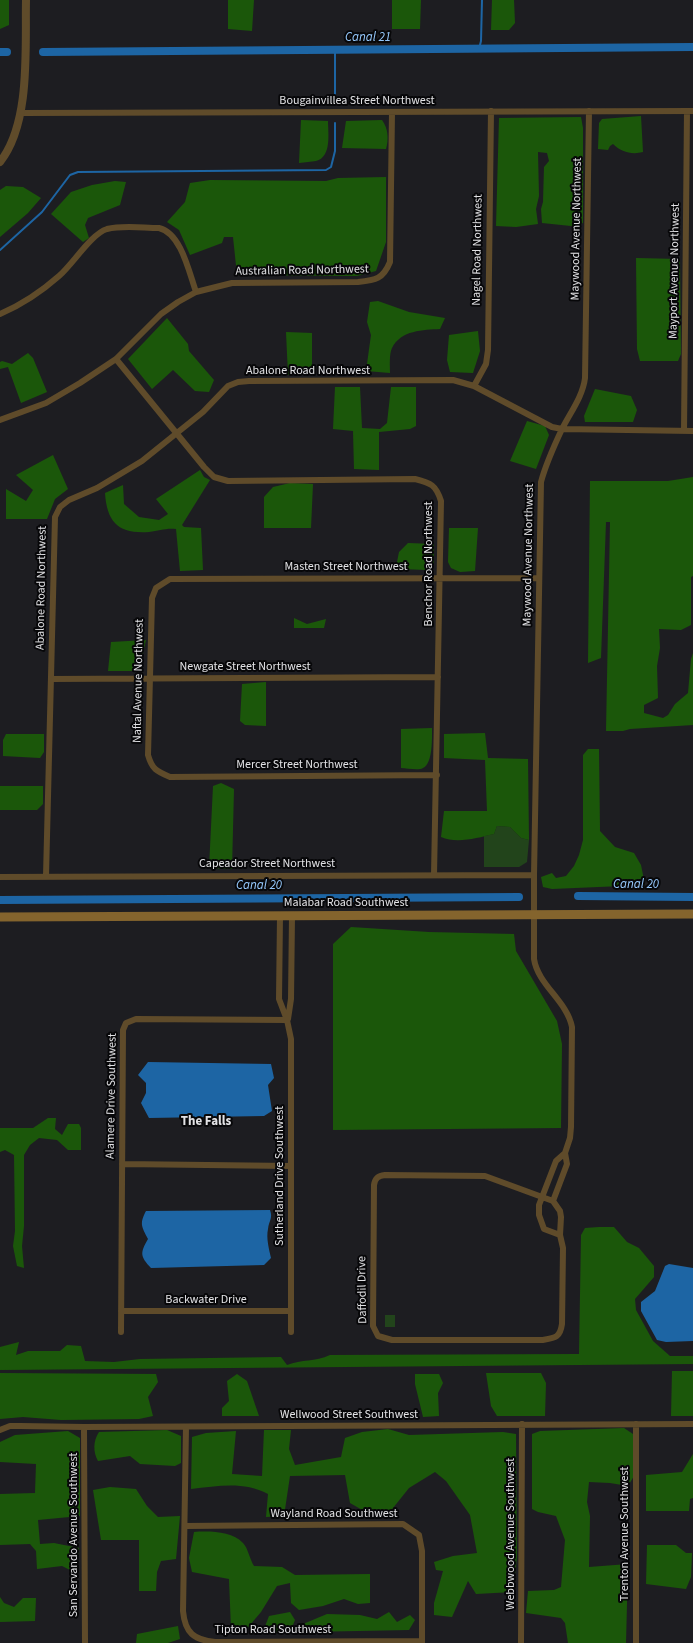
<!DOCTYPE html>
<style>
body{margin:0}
canvas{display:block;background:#1d1d21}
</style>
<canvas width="693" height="1643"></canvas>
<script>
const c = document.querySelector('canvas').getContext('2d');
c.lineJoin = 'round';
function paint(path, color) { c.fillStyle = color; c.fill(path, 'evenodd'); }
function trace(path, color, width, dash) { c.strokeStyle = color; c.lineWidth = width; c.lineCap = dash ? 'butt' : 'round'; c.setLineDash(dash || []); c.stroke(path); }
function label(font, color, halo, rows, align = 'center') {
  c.font = font + ' "Source Sans 3",sans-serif'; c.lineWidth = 4; c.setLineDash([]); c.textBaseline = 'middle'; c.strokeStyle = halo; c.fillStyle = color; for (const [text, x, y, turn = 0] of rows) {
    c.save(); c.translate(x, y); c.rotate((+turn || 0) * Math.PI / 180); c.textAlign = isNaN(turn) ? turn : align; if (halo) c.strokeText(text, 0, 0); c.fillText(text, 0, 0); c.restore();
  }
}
const green = new Path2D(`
 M497 826 510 827 521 838 529 840 527 862 519 867H484V836L494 834Z
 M385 1315H395V1327H385Z`);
const forest = new Path2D(`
 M0 0H9V25L0 29Z
 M228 0H254L252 31 228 29Z
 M392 0H421L420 29H392Z
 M492 0H514L515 23 509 30H491Z
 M641 116 643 152C632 155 621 152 613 144L610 146 608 150 598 149 599 123 602 119Z
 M581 117 583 128V223L571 226 542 223 541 209 543 202 544 167 549 161 547 153 538 152 539 196 536 209 538 224 516 227 496 226 499 118Z
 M301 120 328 121C328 133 332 157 316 161 311 162 305 162 299 163Z
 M382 120C388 128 389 139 386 149L342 148 346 121Z
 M386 177V242L376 271 357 276 237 275 233 237H224L222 243 190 255 179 230 167 222 185 202 190 183 210 180 326 181 338 178Z
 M115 181 126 182 120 205 88 218 85 225 89 238 83 242 51 214 71 192 92 185Z
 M6 186 23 187 41 198 28 213 0 237V190Z
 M636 258 680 259 681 354 678 361H640L637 349Z
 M378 301 409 312 445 318 440 329C423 330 401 330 392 348 389 354 390 366 390 373L366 371 371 335 367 322 370 302Z
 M167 318 188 344 189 351 214 380 209 392 195 391 173 370 152 389 128 359Z
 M478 331 480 351 473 373 450 372 447 360 449 335Z
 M286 332 312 333V364L314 375H288Z
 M28 353 33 358 47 392 21 403 8 367 0 369V362L2 361 12 364Z
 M335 387H360L362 428 380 429 387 423 391 387H416V426L410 429 379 432V470L354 469 353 431 333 429Z
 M595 389 631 396 637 410 633 422H585L584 416Z
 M527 421 545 426 549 435 536 469 510 461Z
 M53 455 68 489 55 499 47 519H6V489L26 501 33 490 16 475Z
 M200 470 204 477 210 480 182 525 184 527 201 528 203 570 180 571 176 529C165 528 159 531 149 532 119 534 107 523 105 493L123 485 124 504 139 517 159 520 168 514 156 499Z
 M693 477V576L691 577V625L681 630 659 629 660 648 657 666 658 698 644 705V713L663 718 668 715 675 704 688 693 691 659 693 653V725L630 729 623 731H606L610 522H606L601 658 588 663 590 481H668Z
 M290 483 313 484 311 528H264V497L273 487Z
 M449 528H478L475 571 460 572 451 568 448 562Z
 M408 543 434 544V564L426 570 401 569 396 567 399 552Z
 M294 618 307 624 326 619 324 628H294Z
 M146 640 142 658 136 671H108L111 642Z
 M266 682V726L245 725 240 721 242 684Z
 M432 728C432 737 433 764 423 768 418 771 407 768 401 768V729Z
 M485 733 488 758 528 759 529 840 521 838 510 827 497 826 494 834C477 838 457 844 441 837L444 811H487L485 760 444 758V734Z
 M6 734H44V752L40 758 3 756V740Z
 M588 749H599L600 831 615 847 634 853 641 865 645 885 552 889 543 887 541 877 552 873 556 878 566 876 574 866 579 855 583 840V755Z
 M221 783 234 789 232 869 209 868 213 786Z
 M0 786H43V804L37 810H0Z
 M351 927 429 932 514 934 516 951 557 1021 562 1044 561 1128 333 1130V944Z
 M48 1118H56L55 1129 62 1135 68 1124H79L81 1128V1150H68L57 1140 39 1138 30 1145 24 1155V1226L22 1246 24 1268 17 1266 13 1246 15 1231 14 1155 5 1150 0 1152V1128H33Z
 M599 1227H614L627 1242 639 1248 654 1266V1277L635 1299 636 1310 653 1341 670 1356H693V1364L0 1370V1347L19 1342 16 1355 28 1351H60L67 1345 81 1346 85 1361 114 1362 140 1359 281 1357 287 1365C302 1359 315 1362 330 1355L579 1354 581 1235 585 1228Z
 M672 1371H693V1416H671Z
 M0 1373 156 1374 158 1382 148 1397 153 1416 139 1419 61 1420 23 1417 0 1419Z
 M486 1373H541L546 1383 545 1416H497L491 1406Z
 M237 1374 247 1381 259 1416H222V1408L229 1401 227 1381Z
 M415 1374H439L443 1383 438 1393 439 1416 423 1417 415 1384Z
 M624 1428 633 1434 634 1476 628 1486 610 1483 589 1482 587 1502 590 1516 589 1567 628 1564 626 1643H568L565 1623 561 1618 526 1613 528 1591 554 1590 561 1587 565 1540 556 1516 538 1512 532 1509V1434L540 1431Z
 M388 1429 409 1435 503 1432 516 1434 517 1557 513 1592 476 1594 468 1581 452 1617 434 1615V1603L443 1571 436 1570 434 1562 453 1556 477 1553 470 1515 446 1481 435 1472 409 1488 389 1513 364 1511 350 1503 345 1475 290 1476 284 1516 266 1517 268 1494C244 1481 218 1486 191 1489L192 1437 206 1433 236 1431 232 1474 262 1476 264 1430H291L289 1449 295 1465 341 1457 345 1438 362 1432Z
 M167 1430 181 1436V1463L175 1466 140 1464 130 1456 98 1461C93 1452 93 1441 99 1432Z
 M68 1431 80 1438V1516L38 1520 40 1544 54 1543 79 1548 77 1570H70L62 1566 37 1569 36 1551 30 1544 0 1545V1494L35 1493 36 1464 0 1462V1442L15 1435Z
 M693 1454V1498L690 1499 689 1511H646V1475L682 1472Z
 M110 1487 136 1489 147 1506 158 1517 180 1516 176 1559 161 1561 157 1572 156 1591H139V1540H101L93 1490Z
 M194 1532C209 1531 232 1531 243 1543 248 1548 250 1560 254 1566L282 1567 295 1575 370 1574V1603L358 1604 344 1599 323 1606 299 1610 291 1603 290 1583 277 1586 261 1612 244 1632 231 1629 229 1579 192 1572 189 1558Z
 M647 1545H676L686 1553H692L691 1577 686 1589 646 1584Z
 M0 1597 4 1603 14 1607 23 1598H36L35 1621 0 1622Z
 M290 1612 295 1620 290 1632 271 1633 264 1629 269 1616Z
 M389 1612 397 1622 410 1615 415 1620 409 1630 306 1632 303 1624 327 1614 360 1615 377 1619Z
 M178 1626 180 1639 168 1643H136L137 1634Z`);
const water = new Path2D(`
 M148 1062 271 1064 274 1078 268 1085 272 1111 264 1116 149 1118 141 1103 146 1093V1083L138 1075Z
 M270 1210C273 1219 269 1220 268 1229 266 1238 269 1249 271 1258L264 1265 151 1268C140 1256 140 1253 148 1239 142 1227 139 1224 146 1211Z
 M669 1264 693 1268V1341L666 1342 657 1340 641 1311V1302L655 1291 665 1266Z`);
const stream = new Path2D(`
 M479 49 481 41 482 0
 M335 102V50
 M0 250 42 212 70 175 78 172 326 170 331 167 335 151V123`);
const canal = new Path2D(`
 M0 52H7
 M43 52 693 47
 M578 896 693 897
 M0 900 519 897`);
const minor = new Path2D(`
 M21 113 693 111
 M0 314C21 305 42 291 59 276 73 264 91 234 107 229 123 225 143 228 159 228 181 233 189 272 196 292
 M116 359 204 467 214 477 228 481 415 479C431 483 436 485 441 501L434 875
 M474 386 486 364 488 350 491 111
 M0 420 46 403 80 383 116 359 161 314 178 302 196 292 232 283 358 282C376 280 383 279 390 262L392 112
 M684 431 687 111
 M51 679 438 677
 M437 775 170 777C156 771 152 769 148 755L152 598 156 588 170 579 539 578
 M46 876 55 517 60 507 69 500 97 488 142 461 203 412 228 386 238 382 249 381 453 380 474 386 552 427 562 429 693 431
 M0 877 534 875
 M280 916 279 999 287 1020 291 1039V1332
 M288 1019 291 999 292 916
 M122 1164 291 1166
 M553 1201 567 1164 565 1153 570 1138 571 1127 572 1027C567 1001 538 985 534 959V875L541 482C546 463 554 446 562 429 570 413 583 396 585 378L589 111
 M560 1235 563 1248 562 1324C560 1338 555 1338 542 1340H392L378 1336 373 1326 374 1185C375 1178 378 1176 385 1175L485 1176 553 1201 560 1211 561 1217 560 1235 544 1229 539 1215V1205L556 1161 565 1153
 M121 1311H291
 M121 1332 123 1030 126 1023 136 1019 287 1020
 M84 1427 85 1643
 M186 1427 183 1611C185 1633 194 1640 215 1642L422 1641
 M0 1430 10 1426H20L84 1427 693 1424
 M185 1526 403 1524 419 1535 422 1551V1643
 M521 1643 522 1424
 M636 1643V1424`);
const tertiary = new Path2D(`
 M0 162C31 123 25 48 26 0`);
const secondary = new Path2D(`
 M0 917 693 914`);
const streetNames = [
 ["Bougainvillea Street Northwest",357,101],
 ["Maywood Avenue Northwest",577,229,-89],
 ["Nagel Road Northwest",478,250,-89],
 ["Australian Road Northwest",302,271,-1],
 ["Mayport Avenue Northwest",675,271,-89],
 ["Abalone Road Northwest",308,371],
 ["Maywood Avenue Northwest",529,555,-89],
 ["Benchor Road Northwest",429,564,-90],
 ["Masten Street Northwest",346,567],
 ["Abalone Road Northwest",42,588,-89],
 ["Newgate Street Northwest",245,667],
 ["Naftal Avenue Northwest",139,681,-89],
 ["Mercer Street Northwest",297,765],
 ["Capeador Street Northwest",267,864],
 ["Malabar Road Southwest",346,903],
 ["Alamere Drive Southwest",112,1096,-89],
 ["Sutherland Drive Southwest",280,1176,-90],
 ["Daffodil Drive",363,1290,-91],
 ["Backwater Drive",206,1300],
 ["Wellwood Street Southwest",349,1415],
 ["Wayland Road Southwest",334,1514],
 ["Webbwood Avenue Southwest",511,1534,-90],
 ["Trenton Avenue Southwest",625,1534,-90],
 ["San Servando Avenue Southwest",74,1535,-90],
 ["Tipton Road Southwest",273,1630]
];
const waterNames = [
 ["Canal 21",368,38],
 ["Canal 20",636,885],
 ["Canal 20",259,886]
];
const neighbourhoodNames = [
 ["The Falls",206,1122]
];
paint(green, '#22441b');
paint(forest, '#1b570a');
paint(water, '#1d65a4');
trace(stream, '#1d65a4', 2);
trace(canal, '#1d65a4', 8);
trace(minor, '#5f4b2a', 6);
trace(tertiary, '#5f4b2a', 8);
trace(secondary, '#84642d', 9);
label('12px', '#e2e2e5', '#070709', streetNames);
label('italic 13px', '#96c9fd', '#070709', waterNames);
label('bold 13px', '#e2e2e5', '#070709', neighbourhoodNames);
</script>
